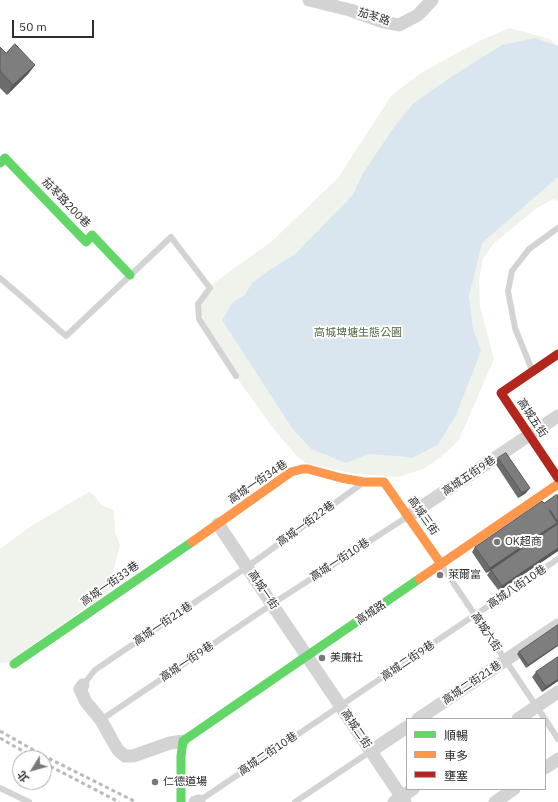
<!DOCTYPE html>
<meta charset="utf-8">
<style>
body{margin:0}
#map{position:relative;width:558px;height:802px;overflow:hidden;background:#fff;font-family:"IBM Plex Sans","Noto Sans TC",sans-serif}
canvas{display:block}
.legend{position:absolute;left:406px;top:718px;width:140px;height:72px;box-sizing:border-box;background:#fff;border:1px solid #ababab;margin:0;padding:5px 7px;list-style:none;font-size:12px;color:#2e2e2e}
.legend li{display:flex;align-items:center;gap:8px;height:20px}
.legend b{width:20px;border:1px solid #ababab}
.north{position:absolute;left:12px;top:750px;width:40px;height:40px;box-sizing:border-box;background:#fff;border:1px solid #ababab;border-radius:50%;rotate:233deg;font-size:11px;font-weight:700;line-height:16px;text-align:center;color:#2e2e2e}
.north::after{content:'';display:block;margin:auto;width:14px;height:18px;background:#777;clip-path:polygon(50% 0,100% 100%,50% 72%,0 100%)}
.scale{position:absolute;left:12px;top:20px;width:82px;height:18px;box-sizing:border-box;border:2px solid #2e2e2e;border-top:0;padding-left:5px;font-size:12px;line-height:14px;white-space:nowrap;color:#2e2e2e;-webkit-text-stroke:3px #fff;paint-order:stroke}
</style>
<div id="map">
<canvas width="558" height="802"></canvas>
<ul class="legend">
<li><b style="height:5px;background:#63d668"></b>順暢</li>
<li><b style="height:5px;background:#ff974d"></b>車多</li>
<li><b style="height:5px;background:#b3261e"></b>壅塞</li>
</ul>
<div class="north">北</div>
<div class="scale">50 m</div>
</div>
<script>
const c = document.querySelector('canvas').getContext('2d');
c.lineJoin = 'round';
function paint(path, color) { c.fillStyle = color; c.fill(path, 'evenodd'); }
function trace(path, color, width, dash) { c.strokeStyle = color; c.lineWidth = width; c.lineCap = dash ? 'butt' : 'round'; c.setLineDash(dash || []); c.stroke(path); }
function label(font, color, halo, rows, align = 'center') {
  c.font = font + ' "IBM Plex Sans","Noto Sans TC",sans-serif'; c.lineWidth = 4; c.setLineDash([]); c.textBaseline = 'middle'; c.strokeStyle = halo; c.fillStyle = color; for (const [text, x, y, turn = 0] of rows) {
    c.save(); c.translate(x, y); c.rotate((+turn || 0) * Math.PI / 180); c.textAlign = isNaN(turn) ? turn : align; if (halo) c.strokeText(text, 0, 0); c.fillText(text, 0, 0); c.restore();
  }
}
const green = new Path2D(`
 M510 28 550 39 558 46V201L553 199 537 208 493 244 483 259 479 280 480 307 494 359 459 440 441 457 423 469 399 477 356 474 306 463 296 455 276 432 237 378 207 329 200 310 203 291 272 241 338 178 391 96 421 73 479 41Z
 M89 492 94 495 101 505 114 510 115 532 120 545 109 591 9 662 0 663V549L31 526Z`);
const water = new Path2D(`
 M535 38 558 46V177L482 243 469 296 473 329 481 351 456 415 438 445 412 458 398 456 368 454 346 463 311 449 292 428 222 320 233 302 245 295 252 283 268 271 295 254 353 195 363 173 395 126 413 104 451 77 502 45Z`);
const lane = new Path2D(`
 M0 278 29 303 66 336 171 237 210 288 198 304 199 319 236 376
 M532 370 515 328 508 291 512 271 529 249 558 228
 M442 566 545 719
 M83 685 95 670 247 567 360 485
 M545 719 558 739
 M101 720 272 604 407 517
 M0 788 29 802
 M199 801 558 559
 M295 802 371 751`);
const street = new Path2D(`
 M309 0 350 10 384 22 399 25 418 15 432 0
 M408 516 558 416
 M218 524 405 802
 M83 685 80 689 86 702 101 720 112 740 118 750 125 756H133L170 743 183 741
 M418 719 558 625
 M518 719 558 692
 M371 751 407 727
 M545 768 558 759
 M195 802 199 801V802
 M394 802 413 789
 M495 802 514 789`);
const fast = new Path2D(`
 M0 163 5 158 86 242 92 235 130 275
 M14 664 192 542
 M181 802V756L183 741 419 579`);
const slow = new Path2D(`
 M192 542 291 472 302 469H308L341 478 364 482H384L441 564
 M419 579 558 484`);
const jam = new Path2D(`
 M558 354 501 393 558 478`);
const rail = new Path2D(`
 M0 731 44 756 136 802
 M0 738 35 758
 M44 763 119 802`);
const wall = new Path2D(`
 M0 47 6 53 35 65 28 74 7 95 0 88Z
 M498 458 526 493 518 498 495 463Z
 M558 495V551L499 591 487 575 490 571 486 573 472 552 475 547 544 503Z
 M558 625 526 668 517 654 519 652Z
 M558 657V681L542 692 532 677 536 672Z`);
const shadedWall = new Path2D(`
 M35 65 28 74 7 95 13 85Z
 M530 488 526 493 518 498 522 493Z
 M557 523 553 528 486 573 490 568Z
 M558 548V551L499 591 502 586Z
 M558 645V646L526 668 528 665Z
 M558 679V681L542 692 546 687Z`);
const building = new Path2D(`
 M15 44 35 65 13 85 0 71V47L6 53Z
 M506 453 530 488 522 493 498 458Z
 M556 495H558V522L550 510H549L557 523 490 568 475 547 542 501 544 503Z
 M558 524V548L502 586 491 570Z
 M558 625V645L528 665 519 652Z
 M558 657V679L546 687 536 672Z`);
const markers = [
 [497,542,4,"#777"],
 [440,575,4,"#777"],
 [322,658,4,"#777"],
 [155,782,4,"#777"]
];
const streetNames = [
 ["茄苳路",374,17,17],
 ["茄苳路200巷",66,203,46],
 ["高城五街",532,418,56],
 ["高城五街9巷",469,476,-34],
 ["高城一街34巷",258,482,-34],
 ["高城三街",423,516,55],
 ["高城一街22巷",306,524,-36],
 ["高城一街10巷",340,560,-33],
 ["高城一街33巷",110,584,-35],
 ["高城八街10巷",517,587,-34],
 ["高城一街",263,590,56],
 ["高城路",371,613,-34],
 ["高城一街21巷",163,624,-34],
 ["高城六街",486,632,56],
 ["高城二街9巷",408,661,-34],
 ["高城一街9巷",187,662,-34],
 ["高城二街21巷",472,683,-34],
 ["高城二街",356,729,56],
 ["高城二街10巷",268,754,-34]
];
const parkNames = [
 ["高城埤塘生態公園",358,333]
];
const poiNames = [
 ["OK超商",505,542],
 ["萊爾富",448,575],
 ["美廉社",330,658],
 ["仁德道場",163,782]
];
paint(green, '#f0f3ec');
paint(water, '#d9e6f0');
trace(lane, '#d3d3d3', 6);
trace(street, '#d3d3d3', 13);
trace(fast, '#63d668', 9);
trace(slow, '#ff974d', 9);
trace(jam, '#b3261e', 9);
trace(rail, '#bababa', 3, [4, 3]);
paint(wall, '#6c6c6c');
paint(shadedWall, '#585858');
paint(building, '#7e7e7e');
trace(building, '#585858', 1);
for (const [x, y, r, color] of markers) { const dot = new Path2D(); dot.arc(x, y, r, 0, 2 * Math.PI); c.fillStyle = color; c.fill(dot); trace(dot, '#fff', 1.5); }
label('11px', '#2e2e2e', '#fff', streetNames);
label('11px', '#4e663e', '#fff', parkNames);
label('11px', '#2e2e2e', '#fff', poiNames, 'left');
</script>
